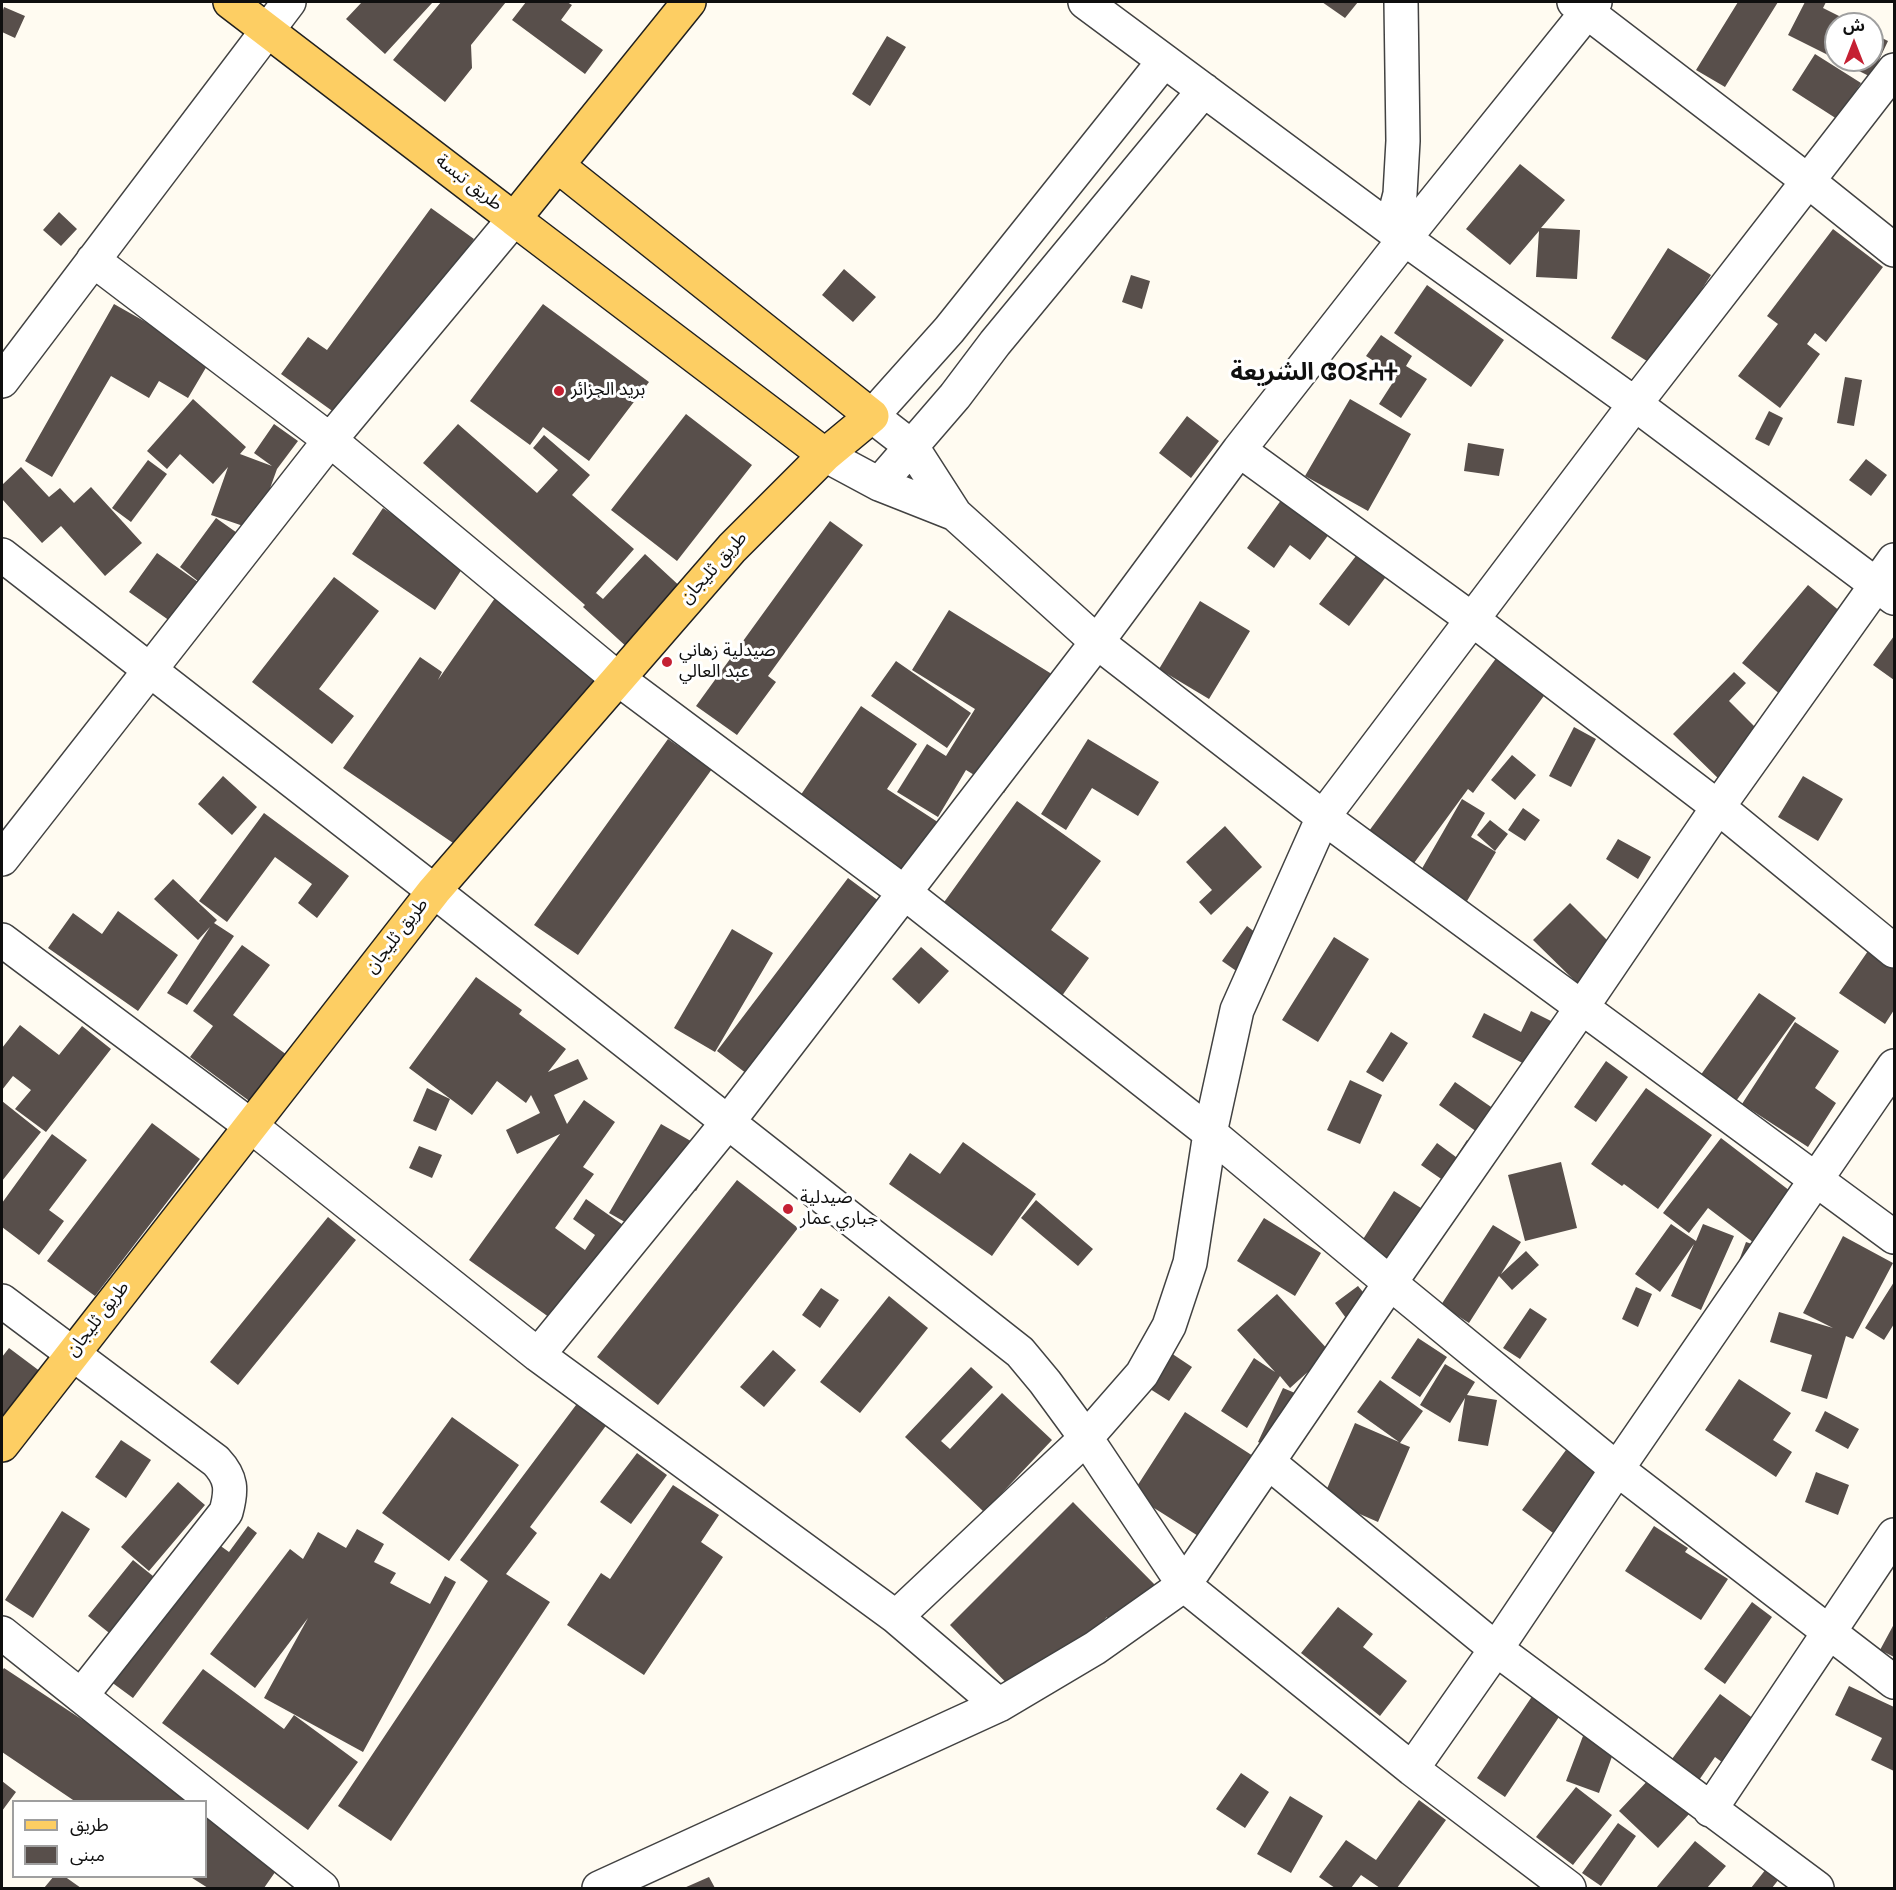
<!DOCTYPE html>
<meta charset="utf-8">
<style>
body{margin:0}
#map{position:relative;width:1896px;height:1890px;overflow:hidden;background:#fffbf1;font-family:Spectral,"Noto Sans Arabic",serif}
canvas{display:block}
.frame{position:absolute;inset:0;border:3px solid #0f0f0f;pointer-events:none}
.legend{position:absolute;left:12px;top:1800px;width:195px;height:78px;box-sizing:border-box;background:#fff;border:2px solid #9f9f9f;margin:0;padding:8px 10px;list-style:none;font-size:18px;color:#0f0f0f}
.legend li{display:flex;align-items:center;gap:12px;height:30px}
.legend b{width:30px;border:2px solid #9f9f9f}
.north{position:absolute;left:1824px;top:12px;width:60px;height:60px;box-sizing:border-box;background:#fff;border:2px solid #9f9f9f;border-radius:50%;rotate:0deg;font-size:16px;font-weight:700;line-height:24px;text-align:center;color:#0f0f0f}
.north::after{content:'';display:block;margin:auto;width:21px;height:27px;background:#c52133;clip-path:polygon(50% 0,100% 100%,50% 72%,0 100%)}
</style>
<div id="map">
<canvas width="1896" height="1890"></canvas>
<div class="frame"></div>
<ul class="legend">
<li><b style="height:8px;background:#fdce63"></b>طريق</li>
<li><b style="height:16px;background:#584f4b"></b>مبنى</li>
</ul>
<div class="north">ش</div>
</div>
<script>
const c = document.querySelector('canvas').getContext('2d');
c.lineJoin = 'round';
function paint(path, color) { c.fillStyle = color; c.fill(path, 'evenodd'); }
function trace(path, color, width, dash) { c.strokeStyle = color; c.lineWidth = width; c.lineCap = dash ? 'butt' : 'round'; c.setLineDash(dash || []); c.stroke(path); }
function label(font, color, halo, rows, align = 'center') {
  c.font = font + ' Spectral,"Noto Sans Arabic","Noto Sans Tifinagh",serif'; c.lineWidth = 6; c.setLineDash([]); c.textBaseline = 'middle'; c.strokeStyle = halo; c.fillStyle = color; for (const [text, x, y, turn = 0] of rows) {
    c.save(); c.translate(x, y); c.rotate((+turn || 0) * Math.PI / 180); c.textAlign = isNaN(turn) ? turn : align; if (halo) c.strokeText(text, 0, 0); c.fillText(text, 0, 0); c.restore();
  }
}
const building = new Path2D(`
 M362 2H433L385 54 346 19Z
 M441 2H506L471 45 472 68 445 102 393 60Z
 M526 2H567L572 5 561 20 603 50 585 74 512 20Z
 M1322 2H1358L1345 18Z
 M1738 2H1778L1725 87 1696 70Z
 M1805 2H1826L1823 8 1855 24H1836V59L1788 35Z
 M4 7 25 16 15 38 2 32V13Z
 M1872 33 1888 41 1871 77 1837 60H1872Z
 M887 36 906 47 870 106 852 94Z
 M1815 54 1861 83 1837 119 1792 90Z
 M1520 164 1565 200 1541 228 1580 230 1577 279 1536 277 1539 231 1510 265 1466 229Z
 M431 208 474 239 342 418 281 374 308 337 327 350Z
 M59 212 77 229 61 246 43 230Z
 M1833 229 1883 267 1826 342 1815 333 1807 344 1820 354 1780 408 1738 376 1778 324 1767 316Z
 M1668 248 1711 275 1653 365 1611 338Z
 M844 269 876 297 853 322 822 295Z
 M1131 275 1150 281 1142 309 1122 302Z
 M1427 285 1504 340 1471 387 1394 333Z
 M114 304 211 359 188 398 159 381 149 398 111 376 52 477 25 461Z
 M543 304 649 382 589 461 543 427 530 445 470 401Z
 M1381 335 1412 356 1406 366 1427 379 1401 418 1379 404 1397 376 1366 356Z
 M1845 377 1862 380 1854 426 1837 423Z
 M193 399 246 447 240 454 272 466 254 453 274 424 298 441 277 469 255 530 211 515 228 467 213 484 180 454 167 469 147 451Z
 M1350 399 1411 434 1368 511 1305 476Z
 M1769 411 1783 418 1769 446 1755 439Z
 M686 414 752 465 677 561 611 510Z
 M1187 416 1219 441 1191 478 1159 453Z
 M458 424 537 493 558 470 533 448 544 435 590 475 572 495 634 549 589 601 596 593 603 599 645 554 684 590 629 649 583 607 585 605 423 463Z
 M1468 443 1504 449 1499 476 1464 471Z
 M1866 459 1887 475 1871 496 1849 480Z
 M148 460 167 474 131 522 112 508Z
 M21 467 49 497 60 488 74 503 91 487 142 543 105 576 61 526 42 543 2 499V485Z
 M1284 496 1332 530 1310 560 1290 545 1274 568 1247 548Z
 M383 508 466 563 435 610 352 554Z
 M216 518 240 535 203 585 180 567Z
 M830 521 863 545 768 676 776 682 737 735 696 706Z
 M1359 552 1388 574 1349 626 1319 604Z
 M157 553 198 582 170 621 129 592Z
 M334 577 379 611 319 689 354 716 332 744 252 682Z
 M1808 585 1858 626 1792 704 1742 663Z
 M495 598 609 676 481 862 343 768 420 657 442 672 438 680Z
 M1200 601 1250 631 1209 699 1159 669Z
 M949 610 1071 686 1004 793 966 770 938 817 897 792 927 744 946 756 975 709 912 670Z
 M1894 636V680L1873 665Z
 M1497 657 1546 693 1473 793 1468 789 1414 863 1369 831Z
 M896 661 971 713 947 748 871 696Z
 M1734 672 1746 683 1729 701 1769 741 1725 785 1673 734Z
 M861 706 917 744 887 789 950 830 916 881 796 802Z
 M1574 727 1596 739 1571 787 1549 776Z
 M668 739 712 769 578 955 534 925Z
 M1088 739 1159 782 1138 816 1092 788 1066 830 1041 814Z
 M1512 755 1536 775 1515 800 1491 780Z
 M223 776 257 807 232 835 198 804Z
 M1803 776 1843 799 1818 841 1778 817Z
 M1462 799 1485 813 1471 837 1496 852 1467 901 1420 872Z
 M1017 801 1101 861 1051 930 1089 958 1059 1000 937 912Z
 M1523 808 1540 820 1525 841 1508 830Z
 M264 813 349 876 317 918 298 903 312 884 275 857 227 922 199 901Z
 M1490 820 1508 834 1495 851 1477 835Z
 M1225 826 1262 867 1211 915 1199 902 1212 890 1186 862Z
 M1618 839 1651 857 1638 879 1606 859Z
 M848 878 899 916 768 1090 717 1051Z
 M173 879 217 920 214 923 234 936 187 1005 167 993 210 927 198 940 154 899Z
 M1570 903 1617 950 1580 986 1533 940Z
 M118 911 178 955 138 1011 48 948 73 913 102 934Z
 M1247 926 1269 943 1245 977 1222 961Z
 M732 929 773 953 715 1052 674 1028Z
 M1334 937 1369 959 1318 1042 1282 1020Z
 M242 945 270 965 233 1015 291 1058 256 1106 190 1057 213 1026 193 1011Z
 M921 947 949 971 919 1004 892 979Z
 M1868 951 1894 968V1010L1885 1024 1839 993Z
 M476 977 522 1010 519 1014 566 1049 548 1072 578 1059 588 1079 554 1095 567 1124 584 1100 615 1122 583 1167 594 1174 555 1228 585 1250 595 1235 573 1219 586 1199 636 1234 567 1330 469 1260 560 1134 517 1154 506 1130 540 1113 531 1095 526 1103 497 1081 472 1115 409 1068Z
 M1759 993 1796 1018 1736 1101 1700 1076Z
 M1531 1011 1567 1029 1544 1074 1472 1037 1484 1013 1521 1032Z
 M1795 1022 1839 1051 1815 1088 1836 1103 1808 1147 1742 1104Z
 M20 1025 59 1055 82 1026 111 1049 46 1132 15 1109 31 1090 13 1076 2 1090V1048Z
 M1391 1032 1408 1043 1383 1082 1366 1072Z
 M1606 1061 1628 1077 1596 1122 1574 1107Z
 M1350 1080 1382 1095 1360 1144 1327 1130Z
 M1455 1082 1510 1120 1494 1144 1439 1105Z
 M427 1088 450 1099 436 1131 413 1121Z
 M1646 1088 1712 1135 1658 1209 1624 1184 1622 1186 1591 1164Z
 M2 1101 41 1132 2 1181Z
 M152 1123 200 1159 95 1296 47 1261Z
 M661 1124 717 1156 696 1191 677 1180 646 1234 609 1213Z
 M52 1134 87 1160 49 1210 64 1221 39 1255 2 1227V1203Z
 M1721 1138 1807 1204 1769 1253 1750 1307 1725 1298 1746 1242 1758 1246 1708 1208 1689 1233 1663 1213Z
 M1467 1140 1490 1157 1463 1194 1421 1165 1437 1143 1456 1157Z
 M963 1142 1036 1194 992 1256 889 1184 910 1153 940 1174Z
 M419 1146 442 1155 432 1178 409 1168Z
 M1561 1162 1577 1228 1525 1241 1508 1175Z
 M737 1180 798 1228 658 1405 597 1357Z
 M1394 1191 1440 1220 1404 1276 1358 1247Z
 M1036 1200 1093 1249 1078 1266 1021 1218Z
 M328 1217 356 1240 238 1385 210 1362Z
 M1264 1218 1321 1253 1295 1296 1237 1261Z
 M1671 1224 1696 1241 1703 1224 1734 1236 1701 1310 1671 1296 1694 1244 1660 1292 1635 1274Z
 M1493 1225 1521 1242 1501 1274 1526 1251 1539 1265 1512 1290 1499 1276 1469 1323 1441 1305Z
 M1843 1236 1893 1263 1853 1339 1846 1336 1827 1399 1801 1391 1812 1355 1770 1342 1779 1312 1833 1328 1803 1313Z
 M1894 1282V1324L1884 1340 1865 1328Z
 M1358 1286 1375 1307 1351 1325 1335 1303Z
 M1636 1287 1652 1294 1638 1327 1622 1319Z
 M821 1288 839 1300 820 1328 802 1315Z
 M1277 1294 1330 1352 1290 1388 1280 1376 1247 1428 1221 1411 1254 1358 1275 1372 1237 1330Z
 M889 1296 928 1328 860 1413 820 1382Z
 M1530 1308 1547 1319 1520 1359 1503 1348Z
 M1418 1338 1447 1357 1420 1397 1391 1378Z
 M1162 1347 1192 1367 1169 1401 1139 1382Z
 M9 1348 45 1375 2 1429V1357Z
 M773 1350 796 1370 764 1407 740 1387Z
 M1445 1364 1475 1382 1467 1395 1497 1400 1488 1446 1458 1441 1465 1398 1450 1423 1420 1405Z
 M971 1367 993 1387 941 1441 950 1449 1002 1393 1052 1440 984 1512 905 1437Z
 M1739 1379 1791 1413 1773 1440 1792 1452 1776 1477 1705 1430Z
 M1380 1380 1423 1411 1400 1443 1410 1447 1378 1522 1323 1498 1355 1423 1399 1442 1357 1412Z
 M1283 1388 1307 1398 1282 1453 1258 1442Z
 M579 1401 608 1423 530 1527 537 1533 506 1574 550 1602 391 1841 338 1806 488 1581 460 1560Z
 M1825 1411 1859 1429 1848 1449 1815 1431Z
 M1185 1412 1267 1465 1214 1546 1132 1494Z
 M452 1417 519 1465 449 1561 382 1513Z
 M121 1440 151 1460 126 1498 95 1477Z
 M1566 1450 1612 1484 1568 1544 1522 1510Z
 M637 1453 667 1475 631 1524 600 1502Z
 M1816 1472 1849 1485 1838 1515 1805 1502Z
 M178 1482 205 1505 149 1571 121 1547Z
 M673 1485 719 1515 701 1542 723 1557 644 1675 567 1625 601 1573 610 1579Z
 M1073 1502 1158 1588 1118 1627 1107 1617 1023 1700 950 1625Z
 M62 1511 90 1529 33 1618 5 1600Z
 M248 1526 257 1533 133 1698 99 1673 204 1534 229 1552Z
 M1654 1526 1688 1548 1685 1552 1728 1579 1701 1620 1625 1571Z
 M357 1529 384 1544 374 1562 396 1573 390 1583 430 1604 445 1576 456 1582 363 1752 264 1698 308 1618 255 1688 210 1654 290 1549 303 1559 318 1532 346 1548Z
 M133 1560 163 1584 118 1640 88 1616Z
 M1752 1602 1772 1617 1725 1684 1704 1669Z
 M1338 1607 1373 1634 1363 1647 1407 1681 1380 1716 1301 1653Z
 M1894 1624V1657L1880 1650Z
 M4 1668 287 1855 264 1888H208L189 1876H206V1802H76L2 1752V1671Z
 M203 1669 284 1729 294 1715 358 1762 308 1830 162 1723Z
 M1849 1686 1894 1707V1771L1871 1760 1882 1738 1835 1715Z
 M1535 1692 1563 1711 1505 1797 1477 1778Z
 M1720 1694 1758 1722 1726 1765 1715 1757 1697 1783 1669 1763Z
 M1583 1736 1615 1748 1599 1793 1566 1781Z
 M1241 1773 1269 1792 1245 1828 1216 1809Z
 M1652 1776 1690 1813 1658 1848 1619 1811Z
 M2 1781 16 1792 2 1811Z
 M1576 1787 1612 1815 1573 1865 1536 1837Z
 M1290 1796 1323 1816 1291 1873 1257 1854Z
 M1419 1800 1446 1820 1397 1888H1380L1361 1875 1351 1888H1335L1319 1877 1346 1840 1376 1860Z
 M1618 1823 1636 1836 1601 1886 1582 1873Z
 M1695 1841 1726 1866 1707 1888H1656Z
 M1766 1869 1779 1879 1772 1888H1751Z
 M54 1876H64L81 1888H44Z
 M709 1877 715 1888H684Z`);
const street = new Path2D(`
 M1085 2 1391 229 1635 404 1894 598
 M1574 2 1808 181 1894 250
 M1164 61 949 330 872 416 912 447 955 514 1097 642 1323 817 1894 1237
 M1391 229 1400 194 1403 141 1401 2
 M93 260 330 440 617 678 905 893 1210 1133 1390 1283 1617 1469 1894 1682
 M2 381 289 2
 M1239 450 1473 620 1718 807 1894 951
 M825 455 879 484 955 514
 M879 484 955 396 995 343 1204 90
 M2 555 434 891 1020 1352 1045 1382 1086 1438 1184 1585 1412 1769 1569 1888
 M2 859 330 440 514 219
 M2 940 251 1126 538 1355 896 1617 999 1705
 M2 1301 216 1461C232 1478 232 1490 226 1512L81 1696
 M538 1355 728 1122 1097 642 1239 450 1405 238 1595 2
 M1268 1462 1496 1649 1817 1888
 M896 1617 1086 1438 1142 1374 1169 1326 1190 1263 1210 1133 1237 1010 1323 817 1635 404 1894 70
 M2 1633 322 1888
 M1412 1769 1496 1649 1617 1469 1894 1066
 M1710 1810 1894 1535
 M599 1888 999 1705 1095 1648 1184 1585 1390 1283 1582 1007 1718 807 1894 560`);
const primary = new Path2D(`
 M230 2 514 219 689 2
 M514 219 825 455
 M2 1445 434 891 732 548 825 455 872 416 558 166`);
const markers = [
 [559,391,6,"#c52133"],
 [667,662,6,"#c52133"],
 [788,1209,6,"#c52133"]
];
const streetNames = [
 ["طريق تبسة",468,184,38],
 ["طريق ثليجان",715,569,-48],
 ["طريق ثليجان",398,937,-52],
 ["طريق ثليجان",99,1320,-52]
];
const poiNames = [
 ["بريد الجزائر",571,391],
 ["صيدلية زهاني",679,652],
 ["عبد العالي",679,673],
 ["صيدلية",800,1199],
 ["جباري عمار",800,1220]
];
const districtNames = [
 ["الشريعة ⵛⵔⵉⵄⵜ",1314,375]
];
paint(building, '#584f4b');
trace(street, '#424242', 36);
trace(primary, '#202020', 36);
trace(street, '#fff', 33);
trace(primary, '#fdce63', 33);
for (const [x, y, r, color] of markers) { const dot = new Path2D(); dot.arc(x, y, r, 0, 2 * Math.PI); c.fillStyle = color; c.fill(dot); trace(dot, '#fff', 2); }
label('18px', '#0f0f0f', '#fff', streetNames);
label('18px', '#0f0f0f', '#fff', poiNames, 'left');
label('bold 24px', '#0f0f0f', '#fff', districtNames);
</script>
